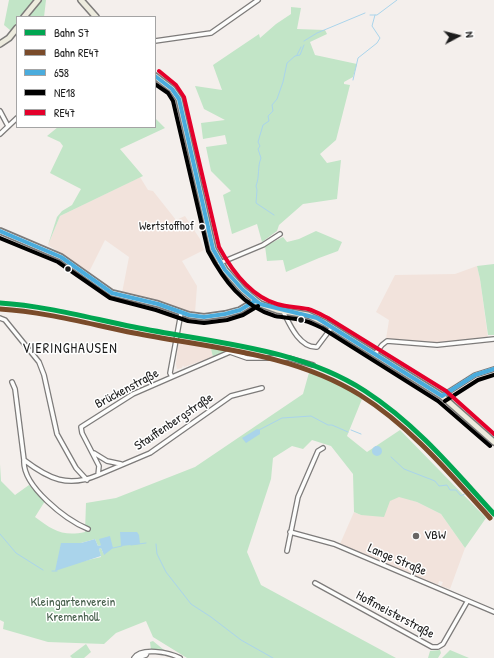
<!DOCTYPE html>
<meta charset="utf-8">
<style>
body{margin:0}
#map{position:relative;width:494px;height:658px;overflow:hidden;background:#f4efec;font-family:"Patrick Hand",sans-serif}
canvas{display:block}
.legend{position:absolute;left:16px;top:16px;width:140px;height:112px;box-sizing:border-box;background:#fff;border:1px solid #a4a4a4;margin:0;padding:5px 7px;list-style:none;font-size:12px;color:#1c1c1c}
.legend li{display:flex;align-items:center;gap:8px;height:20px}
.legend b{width:20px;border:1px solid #a4a4a4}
.north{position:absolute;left:438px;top:16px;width:40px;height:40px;-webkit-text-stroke:3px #fff;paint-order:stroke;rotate:83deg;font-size:11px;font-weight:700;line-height:16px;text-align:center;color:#1c1c1c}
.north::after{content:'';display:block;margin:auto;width:14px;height:18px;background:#1c1c1c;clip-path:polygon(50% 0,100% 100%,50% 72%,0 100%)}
</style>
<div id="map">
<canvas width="494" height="658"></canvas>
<ul class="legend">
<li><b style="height:5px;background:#00a651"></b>Bahn S7</li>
<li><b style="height:5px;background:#7a4b2a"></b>Bahn RE47</li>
<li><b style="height:5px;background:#4aacdd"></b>658</li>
<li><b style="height:5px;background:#000"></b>NE18</li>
<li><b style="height:5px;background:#e4002b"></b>RE47</li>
</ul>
<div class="north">N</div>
</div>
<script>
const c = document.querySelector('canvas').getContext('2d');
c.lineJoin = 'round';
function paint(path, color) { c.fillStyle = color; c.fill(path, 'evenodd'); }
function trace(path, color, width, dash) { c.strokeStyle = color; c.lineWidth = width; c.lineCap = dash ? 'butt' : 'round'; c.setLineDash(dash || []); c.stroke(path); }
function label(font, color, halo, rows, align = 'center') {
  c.font = font + ' "Patrick Hand",sans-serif'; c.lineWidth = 3; c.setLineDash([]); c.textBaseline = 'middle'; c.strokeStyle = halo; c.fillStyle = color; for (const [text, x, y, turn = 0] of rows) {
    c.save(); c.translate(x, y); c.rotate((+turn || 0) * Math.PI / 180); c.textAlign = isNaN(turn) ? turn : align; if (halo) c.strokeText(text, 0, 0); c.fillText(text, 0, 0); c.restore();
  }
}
const built = new Path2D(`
 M140 177 148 190 153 191 176 220 185 216 200 239 204 250 182 261 197 286 195 313 155 300 122 293 129 257 105 240 89 272 48 245 60 216Z
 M477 266 480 279 488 338 438 343 386 339 389 320 376 312 395 275 455 274Z
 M182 342 210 345 213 357 184 367 183 365 182 368 177 369 176 364 178 345 181 344Z
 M399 496 417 502 441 514 465 548 450 589 441 586 443 582 439 581 438 585 340 544 354 512 361 515Z`);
const green = new Path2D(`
 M9 0H46L44 17H17V36L4 25Z
 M291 7 301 8 297 29 325 30 327 34 310 42 315 55 357 64 353 77 344 82V84L350 85 336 140 320 154 327 163 341 160 337 199 303 204 279 225 277 231 262 242 257 224 232 234 223 195 231 191 211 171 206 147 227 144 225 135 203 139 201 123 225 120 204 109 195 86 222 90 213 65 259 34 260 38 276 24 291 14Z
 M155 118 165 128 120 149 143 176 60 216 48 245 57 217 62 211 72 205 81 189 50 173 63 146 60 142 47 136 58 127H155Z
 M316 231 342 242 338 251 319 258 286 272 283 260 267 261 265 246 283 237 287 242 299 239Z
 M494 264V335H488L480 279 477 266Z
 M210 345 223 347 224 352 213 357Z
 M310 369 339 382 362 399 347 436 367 452 400 430 486 518 465 548 441 514 417 502 399 497 390 501 384 517 361 515 354 512 353 474 331 446 312 440 303 449 292 446 273 458 271 479 247 552 261 585 396 658H187L153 637 146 621 116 633 104 644 48 642 3 629 4 622 0 620V464L1 481 15 495 29 485 45 501 35 517C52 530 63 537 85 532L86 503 116 498 195 467 303 394ZM95 539 98 546 101 545 104 555 101 548 99 549 101 557 79 562 61 543H81Z
 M153 641 164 650H151L150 642Z
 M86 644 91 652 84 658H72L70 656Z
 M440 650 441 653 438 658H428L430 651Z
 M450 650 469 658H442Z`);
const water = new Path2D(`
 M257 429 260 430V434L246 443 242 438Z
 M372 451a5 5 0 1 1 10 0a5 5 0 1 1-10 0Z
 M120 532H137L139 535 140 544 121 546Z
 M110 536 113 548 104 555 101 548 99 549 101 556 55 571 61 543H81L95 539 98 546 101 545 99 539Z`);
const stream = new Path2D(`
 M370 15H377L397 0
 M304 41 317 33 365 13
 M297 55 301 47
 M353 80 358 58 377 43 380 38 372 26 375 15
 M274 215 256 203 257 190 256 186C260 175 257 168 261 158L258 149 260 146 258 142 263 125 269 121 268 116 273 111 272 105 277 99 283 82 287 63 295 56 300 55 304 45
 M259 430 282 418 311 416 328 425H332L348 432
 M351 430 361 434
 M391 457 404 469 435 481 439 486 447 485 450 490H456L461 496 466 493 468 494
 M0 534 16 553 43 570
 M156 544 157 554 166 572 191 604 211 617 241 640 273 658
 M131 545 146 543
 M113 548 122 546
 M52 571H57`);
const street = new Path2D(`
 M155 41 211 33 258 0
 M0 111 8 126
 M0 134 17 118
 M220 263 263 245 280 234
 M283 311C289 323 299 348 317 347L332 327
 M0 318 5 320 39 362 44 375 57 434 76 468 87 480
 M375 354 382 345 387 341 437 345 494 339
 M172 377 230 352 247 358H288L313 365
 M12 382 15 389 24 460C49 479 68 488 98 475L99 466 82 433 81 427 133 394 172 377 170 373 181 313
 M442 396 475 375 494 369
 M94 453 107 461 121 464
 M24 460C22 486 66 520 88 529
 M98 475 150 453 231 396 262 388
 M290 532 334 544 494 612
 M287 551 298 497 318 451 323 448
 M315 583 432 647H438L443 644 467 602
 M134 658C141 647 169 652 180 658
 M138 658 146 655 147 653`);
const secondary = new Path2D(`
 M0 231 61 257 112 293 158 304 189 315 204 317 225 314 240 310 255 301`);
const primary = new Path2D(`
 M81 0 96 17
 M24 17 38 0
 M0 44 9 38 17 28
 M155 76 172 89 179 99 213 249 225 270 243 290 260 304 277 310 308 315 325 323 442 396 494 442`);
const bus1 = new Path2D(`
 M155 76 172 89 179 99 213 249 225 270 243 290 260 304 317 318 442 396
 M0 231 61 257 112 293 158 304 189 315 204 317 225 314 240 310 255 301
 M442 396 475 375 494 369`);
const bus2 = new Path2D(`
 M155 84 168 93 173 101 208 251C223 279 243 307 275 316 285 318 295 318 305 321 311 322 317 326 322 328L438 401 490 446
 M0 238 58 262 110 298 156 310 188 321 204 323 227 320 243 315 258 306
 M445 401 478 380 494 375`);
const bus3 = new Path2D(`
 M159 71 176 85 184 97 219 247C232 271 250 296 277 304 287 307 298 307 308 309 315 311 322 315 328 318L446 391 494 434`);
const rail1 = new Path2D(`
 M0 303C46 306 89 318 134 327 212 343 297 347 365 391 416 424 454 470 494 514`);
const rail2 = new Path2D(`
 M0 309C46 312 89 324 134 333 211 348 293 353 360 395 411 427 450 474 490 518`);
const markers = [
 [202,227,3.5,"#1c1c1c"],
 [68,269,3.5,"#1c1c1c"],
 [301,320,3.5,"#1c1c1c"],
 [416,536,4,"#686665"]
];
const busNames = [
 ["Wertstoffhof",194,227]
];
const streetNames = [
 ["Brückenstraße",127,389,-28],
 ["Stauffenbergstraße",174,422,-34],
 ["Lange Straße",397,560,23],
 ["Hoffmeisterstraße",395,615,28]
];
const poiNames = [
 ["VBW",424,536]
];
const parkNames = [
 ["Kleingartenverein",73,603],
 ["Kremenholl",73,618]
];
const neighbourhoodNames = [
 ["VIERINGHAUSEN",70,349]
];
paint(built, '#f2e3dc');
paint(green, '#c2e5c7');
paint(water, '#aad4eb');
trace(stream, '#aad4eb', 1);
trace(street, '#7d7b7a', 6);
trace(secondary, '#7d7b7a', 8);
trace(primary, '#7d7b7a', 8);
trace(street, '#fdfdfc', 3.5);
trace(secondary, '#fdfdfc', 4.5);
trace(primary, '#edebde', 5);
trace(bus1, '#4aacdd', 4);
trace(bus2, '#000', 4);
trace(bus3, '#e4002b', 4);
trace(rail1, '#00a651', 5);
trace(rail2, '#7a4b2a', 5);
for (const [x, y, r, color] of markers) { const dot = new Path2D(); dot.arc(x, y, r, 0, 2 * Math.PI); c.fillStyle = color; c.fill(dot); trace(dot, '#fff', 1.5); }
label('12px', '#1c1c1c', '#fff', busNames, 'right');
label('13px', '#1c1c1c', '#fff', streetNames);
label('13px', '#1c1c1c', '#fff', poiNames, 'left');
label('13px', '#48604d', '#fff', parkNames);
c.letterSpacing = '1px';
label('14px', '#1c1c1c', '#fff', neighbourhoodNames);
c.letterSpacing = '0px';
</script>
